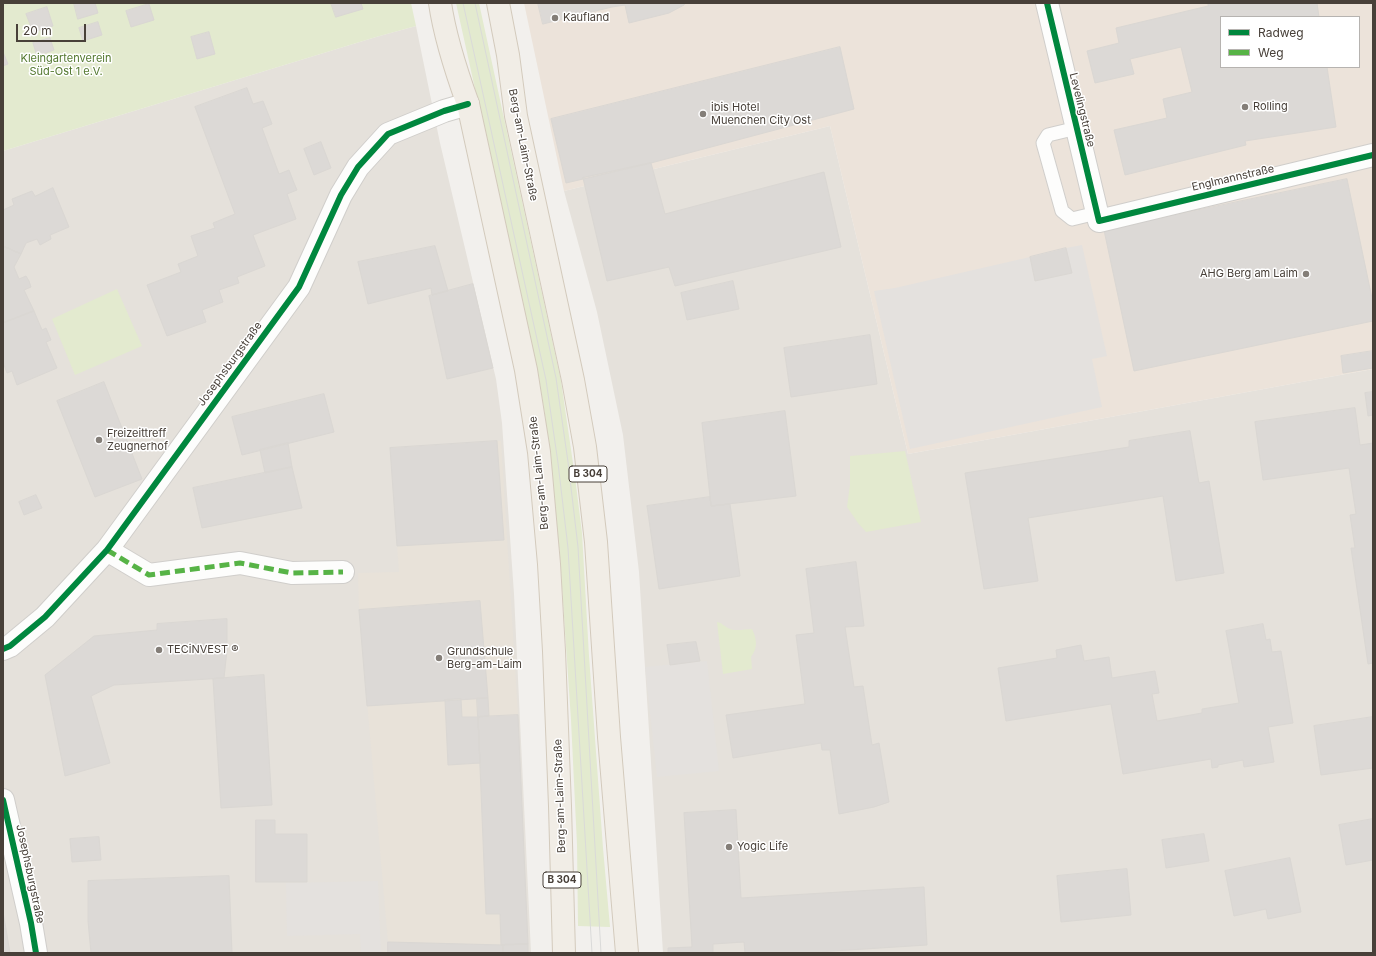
<!DOCTYPE html>
<meta charset="utf-8">
<style>
body{margin:0}
#map{position:relative;width:1376px;height:956px;overflow:hidden;background:#f2f0ed;font-family:Inter,sans-serif}
canvas{display:block}
.frame{position:absolute;inset:0;border:4px solid #484039;pointer-events:none}
.legend{position:absolute;left:1220px;top:16px;width:140px;height:52px;box-sizing:border-box;background:#fff;border:1px solid #b6b3b0;margin:0;padding:5px 7px;list-style:none;font-size:12px;color:#484039}
.legend li{display:flex;align-items:center;gap:8px;height:20px}
.legend b{width:20px;border:1px solid #b6b3b0}
.scale{position:absolute;left:16px;top:24px;width:70px;height:18px;box-sizing:border-box;border:2px solid #484039;border-top:0;padding-left:5px;font-size:12px;line-height:14px;white-space:nowrap;color:#484039;-webkit-text-stroke:3px #fff;paint-order:stroke}
</style>
<div id="map">
<canvas width="1376" height="956"></canvas>
<div class="frame"></div>
<ul class="legend">
<li><b style="height:5px;background:#00873e"></b>Radweg</li>
<li><b style="height:5px;background:#57b346"></b>Weg</li>
</ul>
<div class="scale">20 m</div>
</div>
<script>
const c = document.querySelector('canvas').getContext('2d');
c.lineJoin = 'round';
function paint(path, color) { c.fillStyle = color; c.fill(path, 'evenodd'); }
function trace(path, color, width, dash) { c.strokeStyle = color; c.lineWidth = width; c.lineCap = dash ? 'butt' : 'round'; c.setLineDash(dash || []); c.stroke(path); }
function label(font, color, halo, rows, align = 'center') {
  c.font = font + ' Inter,sans-serif'; c.lineWidth = 3; c.setLineDash([]); c.textBaseline = 'middle'; c.strokeStyle = halo; c.fillStyle = color; for (const [text, x, y, turn = 0] of rows) {
    c.save(); c.translate(x, y); c.rotate((+turn || 0) * Math.PI / 180); c.textAlign = isNaN(turn) ? turn : align; if (halo) c.strokeText(text, 0, 0); c.fillText(text, 0, 0); c.restore();
  }
}
const residential = new Path2D(`
 M416 26 440 143 496 379 502 423 514 594 531 953H3V151L376 37Z
 M830 126 908 454 1373 369V953H663L639 572 623 435 597 312 564 191Z`);
const commercial = new Path2D(`
 M524 3H1373V369L908 454 830 126 564 191ZM1221 17H1359V67H1221Z`);
const education = new Path2D(`
 M497 441H501L518 715 528 953H388V942L359 610 358 573 399 572 390 448Z`);
const green = new Path2D(`
 M3 3H411L416 26 376 37 3 151Z
 M456 3H479L561 381 575 477 582 533 589 656 603 848 610 927 578 926 577 845 571 720 560 557 545 415 538 373Z
 M117 289 142 346 75 375 52 319Z
 M905 451 921 522 866 532 858 523 847 507 850 485V456Z
 M717 622C722 623 724 626 728 628 735 632 745 629 752 629 757 639 758 648 751 657L752 669 723 674Z`);
const parking = new Path2D(`
 M1082 245 1107 356 1092 359 1102 407 910 449 874 291 895 288 1030 257 1035 281 1071 273 1066 248Z
 M707 661 719 771 657 777 645 667Z
 M378 881 381 953H361L360 934 287 936 286 883Z`);
const building = new Path2D(`
 M74 3H95L98 13 78 19Z
 M331 3H361L363 9 336 17Z
 M538 3H685L684 5 669 13 629 23 625 5 612 7 543 24Z
 M1208 3H1317L1319 17H1221V67H1327L1336 127 1245 141 1246 145 1125 175 1114 130 1167 118 1163 99 1192 92 1181 47 1130 59 1134 74 1095 83 1087 51 1119 43 1116 28 1208 6Z
 M149 4 154 20 131 27 126 11Z
 M47 7 53 26 33 32 26 14Z
 M98 22 102 35 83 41 79 28Z
 M209 32 215 54 197 59 191 37Z
 M50 38 54 50 37 56 33 43Z
 M840 47 854 109 651 163 566 183 551 119Z
 M3 52 8 64 3 66Z
 M247 88 253 104 263 101 269 116 272 124 262 128 279 174 289 170 294 183 297 190 287 194 296 219 253 235 265 266 237 277 239 283 219 290 223 302 202 310 206 322 167 336 147 285 181 272 178 264 198 256 191 236 215 228 213 223 235 214 195 107Z
 M321 142 331 168 314 175 304 149Z
 M651 163 665 214 824 172 841 247 675 286 669 267 607 281 583 178Z
 M1347 179 1373 303V321L1134 371 1104 230Z
 M53 188 69 227 50 235 51 239 40 245 37 239 26 243 21 254 3 246V210L14 205 12 199 32 191 35 196Z
 M3 246 21 254 14 267 19 279 26 276 29 281 31 287 24 290 34 311 3 323Z
 M435 246 448 291 432 295 431 288 368 304 358 262Z
 M1066 248 1072 273 1035 281 1030 257Z
 M733 281 739 309 687 320 681 293Z
 M473 284 493 368 447 379 429 296Z
 M34 311 42 330 46 328 51 340 46 342 57 368 17 385 12 371 7 373 3 362V323Z
 M870 335 877 384 791 397 784 348Z
 M1373 351V368L1343 373 1341 356Z
 M104 382 142 479 95 497 57 401Z
 M1373 392V415L1368 416 1365 393Z
 M324 394 334 432 242 455 232 417Z
 M1355 408 1360 445 1373 443V663L1368 664 1351 548H1355L1350 515 1356 514 1349 468 1263 480 1255 422Z
 M785 411 796 496 711 506 702 423Z
 M1190 431 1199 483 1209 481 1224 573 1176 581 1163 496 1028 518 1038 581 984 589 965 473 1129 447V441Z
 M497 441 504 540 397 546 390 448Z
 M288 443 292 467 265 473 260 450Z
 M292 467 302 508 202 528 193 488Z
 M36 495 42 508 24 515 19 502Z
 M710 497 711 506 730 504 740 576 659 589 647 506Z
 M856 562 864 626 845 627 854 687 863 686 872 745 879 743 889 802 874 807 839 814 830 750H822L821 743 733 758 726 715 805 704 796 635 814 633 806 569Z
 M480 601 488 698 367 706 359 610Z
 M227 619V650L224 678 114 685 91 696 110 763 65 776 45 675 94 636 157 630V624Z
 M1263 624 1266 640 1270 639 1272 652 1281 651 1293 723 1268 727 1274 762 1244 767 1243 760 1218 765V767L1212 768 1211 759 1123 774 1111 704 1006 721 998 668 1057 658 1056 650 1081 645 1084 661 1109 657 1112 678 1155 671 1159 693 1152 694 1157 721 1202 713V709L1239 703 1226 631Z
 M696 642 700 661 670 665 667 645Z
 M264 675 272 805 221 808 213 679Z
 M477 698H488L489 716 478 717Z
 M461 699 462 717H478L480 763 448 765 445 700Z
 M518 715 528 944 501 945 500 914H486L478 717Z
 M1373 717V768L1321 775 1314 726Z
 M736 810 741 898 924 887 927 945 802 953H745L744 942 713 944V953H668V948L692 947 684 813Z
 M1373 819V860L1346 865 1339 825Z
 M256 820H275V834H307V882H256Z
 M1204 834 1209 861 1166 868 1162 840Z
 M99 837 101 860 72 862 70 839Z
 M1290 858 1301 912 1268 919 1266 909 1234 916 1225 871Z
 M1127 869 1131 915 1061 922 1057 876Z
 M229 876 232 953H91L88 921V881Z
 M3 912 6 929 3 930Z
 M6 929 10 953H3V930Z
 M388 942 503 945V953H388Z
 M528 944V953H503V945Z`);
const lane = new Path2D(`
 M1077 128 1048 135 1043 143 1062 211 1072 219 1097 213`);
const street = new Path2D(`
 M1047 3 1099 221 1373 155
 M107 550 149 575 240 563 292 573 343 572
 M3 649 10 646 45 617 107 550 299 287 341 195 358 167 388 134 444 111 468 104
 M3 800 31 923 36 953`);
const primary = new Path2D(`
 M440 3C445 38 456 71 468 104L526 370 539 452 549 564 554 651 560 806 564 953
 M498 3 508 55 516 116 573 380 585 447 596 542 609 737 627 953`);
const tram = new Path2D(`
 M463 3 546 380 558 463 568 548 592 953
 M475 3 556 378 568 462 578 547 601 953`);
const quiet = new Path2D(`
 M107 550 149 575 240 563 292 573 343 572`);
const cycleway = new Path2D(`
 M1047 3 1099 221 1373 155
 M3 649 10 646 45 617 107 550 299 287 341 195 358 167 388 134 444 111 468 104
 M3 800 31 923 36 953`);
const markers = [
 [555,18,4,"#847e78"],
 [1245,107,4,"#847e78"],
 [703,114,4,"#847e78"],
 [1306,274,4,"#847e78"],
 [99,440,4,"#847e78"],
 [159,650,4,"#847e78"],
 [439,658,4,"#847e78"],
 [729,847,4,"#847e78"]
];
const shields = [
 [588,474,38],
 [562,880,38]
];
const shieldNames = [
 ["B 304",588,474],
 ["B 304",562,880]
];
const poiNames = [
 ["Kaufland",563,18],
 ["Rolling",1253,107],
 ["ibis Hotel",711,108],
 ["Muenchen City Ost",711,121],
 ["AHG Berg am Laim",1298,274,"right"],
 ["Freizeittreff",107,434],
 ["Zeugnerhof",107,447],
 ["TECiNVEST ®",167,650],
 ["Grundschule",447,652],
 ["Berg-am-Laim",447,665],
 ["Yogic Life",737,847]
];
const parkNames = [
 ["Kleingartenverein",66,59],
 ["Süd-Ost 1 e.V.",66,72]
];
const streetNames = [
 ["Levelingstraße",1082,110,76],
 ["Berg-am-Laim-Straße",523,145,79],
 ["Englmannstraße",1233,178,-13],
 ["Josephsburgstraße",230,364,-54],
 ["Berg-am-Laim-Straße",539,473,-96],
 ["Berg-am-Laim-Straße",560,796,-92],
 ["Josephsburgstraße",30,874,78]
];
paint(residential, '#e5e1db');
paint(commercial, '#ece3da');
paint(education, '#e8e2d9');
paint(green, '#e3eacf');
paint(parking, '#e4e1de');
paint(building, '#dcd9d6');
trace(building, '#dad7d3', 1);
trace(lane, '#d0cecb', 15);
trace(street, '#d0cecb', 24);
trace(primary, '#d3cabc', 24);
trace(lane, '#fdfdfc', 13);
trace(street, '#fdfdfc', 22);
trace(primary, '#f1ede6', 22);
trace(tram, '#dadad9', 1);
trace(quiet, '#57b346', 5, [10, 5]);
trace(cycleway, '#00873e', 6);
for (const [x, y, r, color] of markers) { const dot = new Path2D(); dot.arc(x, y, r, 0, 2 * Math.PI); c.fillStyle = color; c.fill(dot); trace(dot, '#fff', 1.5); }
for (const [x, y, w] of shields) { const box = new Path2D(); box.roundRect(x - w / 2, y - 8, w, 16, 3); c.fillStyle = '#fff'; c.fill(box); trace(box, '#484039', 1); }
label('bold 10px', '#484039', null, shieldNames);
label('11px', '#484039', '#fff', poiNames, 'left');
label('11px', '#53782f', '#fff', parkNames);
label('11px', '#484039', '#fff', streetNames);
</script>
